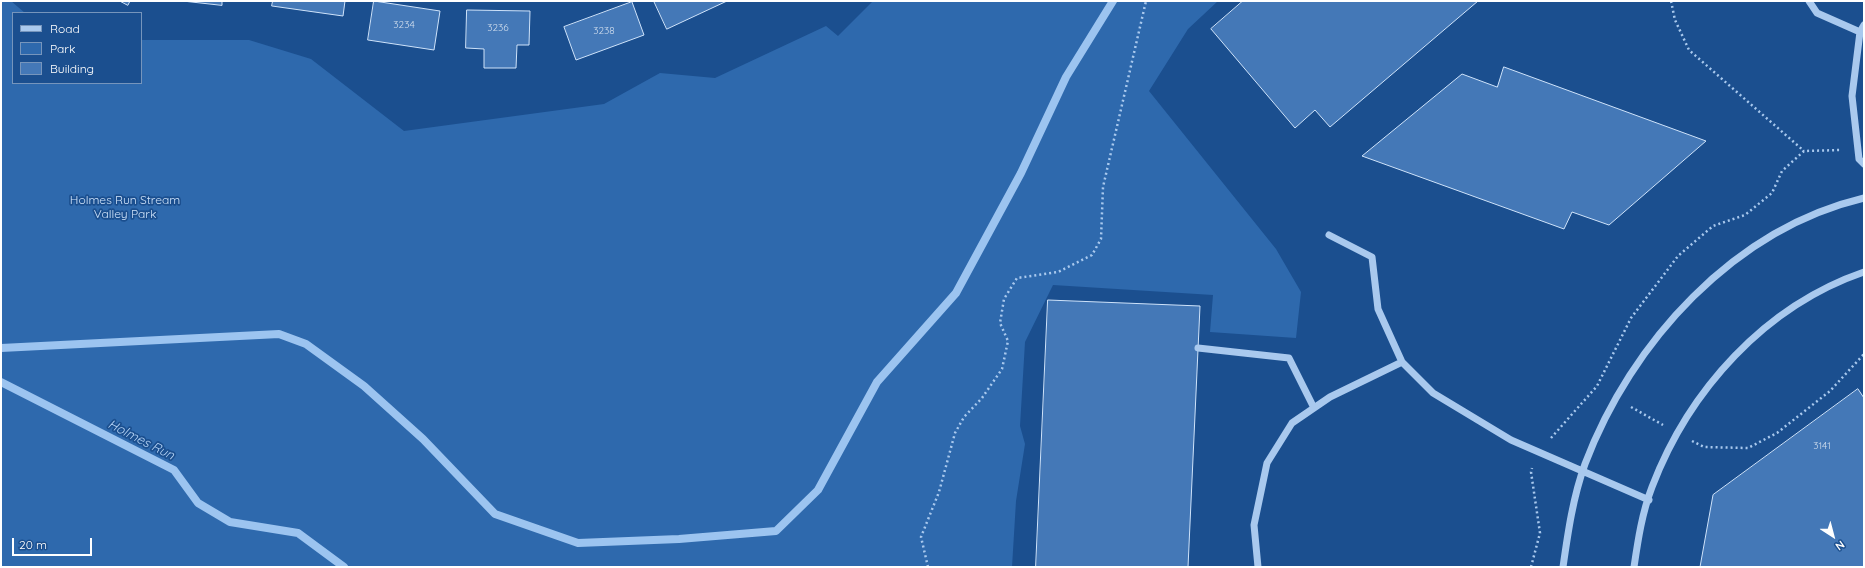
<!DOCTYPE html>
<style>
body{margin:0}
#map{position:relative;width:1865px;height:568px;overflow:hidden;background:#1b4f8f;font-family:Quicksand,sans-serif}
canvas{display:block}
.frame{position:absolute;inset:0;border:2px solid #fff;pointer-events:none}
.legend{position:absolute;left:12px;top:12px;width:130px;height:72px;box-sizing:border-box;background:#1b4f8f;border:1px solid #7695bc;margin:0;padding:5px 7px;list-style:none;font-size:12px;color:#fff}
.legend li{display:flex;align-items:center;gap:8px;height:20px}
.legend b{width:20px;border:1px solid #7695bc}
.north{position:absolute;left:1813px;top:516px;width:40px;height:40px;-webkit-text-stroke:3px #1b4f8f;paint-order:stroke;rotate:144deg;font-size:11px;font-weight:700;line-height:16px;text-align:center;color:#fff}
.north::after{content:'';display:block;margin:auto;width:14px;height:18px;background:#fff;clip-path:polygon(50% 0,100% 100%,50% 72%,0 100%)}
.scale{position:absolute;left:12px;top:538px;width:80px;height:18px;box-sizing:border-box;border:2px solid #fff;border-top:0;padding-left:5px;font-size:12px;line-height:14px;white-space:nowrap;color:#fff;-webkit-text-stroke:3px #1b4f8f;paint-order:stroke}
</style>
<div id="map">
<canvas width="1865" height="568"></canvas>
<div class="frame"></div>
<ul class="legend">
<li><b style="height:5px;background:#a9c9ee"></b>Road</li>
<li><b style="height:11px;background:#2e69ad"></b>Park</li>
<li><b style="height:11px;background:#4478b7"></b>Building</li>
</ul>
<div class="north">N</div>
<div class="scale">20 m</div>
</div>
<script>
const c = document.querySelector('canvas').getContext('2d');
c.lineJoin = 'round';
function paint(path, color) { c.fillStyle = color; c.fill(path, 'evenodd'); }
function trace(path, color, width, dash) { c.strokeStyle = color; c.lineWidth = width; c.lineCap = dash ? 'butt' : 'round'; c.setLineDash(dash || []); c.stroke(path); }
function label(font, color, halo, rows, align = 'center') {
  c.font = font + ' Quicksand,sans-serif'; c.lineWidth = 3.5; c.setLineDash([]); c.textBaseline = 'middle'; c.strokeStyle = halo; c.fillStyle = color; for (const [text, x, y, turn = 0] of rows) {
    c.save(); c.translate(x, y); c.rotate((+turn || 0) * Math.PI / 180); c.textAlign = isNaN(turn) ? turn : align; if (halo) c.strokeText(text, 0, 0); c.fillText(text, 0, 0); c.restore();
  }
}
const green = new Path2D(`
 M1 1H11L25 13H13V83H141V40H249L311 59 404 131 604 104 660 73 715 78 826 26 838 36 873 1H1218L1188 29 1149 91 1276 249 1301 292 1296 338 1210 332 1213 295 1053 285 1025 342 1020 426 1025 444 1016 501 1012 567H1Z`);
const stream = new Path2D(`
 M1 348 279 334 306 344 364 386 423 439 495 514 578 543 679 539 776 531 818 490 877 382 956 293 1021 173 1066 77 1113 1
 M1 382 174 470 198 503 230 522 298 533 344 567`);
const building = new Path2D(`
 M120 1H130L128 5Z
 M183 1H222V5Z
 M273 1H345L343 16 272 6Z
 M374 1 440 11 434 50 368 40Z
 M654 1H727L667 29Z
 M1243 1H1478L1330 127 1315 110 1295 128 1211 29Z
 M632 2 644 35 576 60 564 27Z
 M467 10 530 11 529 45H517L516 68H484V49L466 48Z
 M1504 67 1706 141 1609 225 1572 212 1564 229 1362 156 1462 74 1497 87Z
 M1048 300 1200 306 1188 567H1036Z
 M1858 389 1864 398V567H1700L1713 495Z`);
const path = new Path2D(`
 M1671 1 1675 20 1689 50 1804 151
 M1631 407 1663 425
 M1551 438 1597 386 1631 318 1678 256 1713 226 1745 215 1772 193 1782 171 1804 151 1841 150
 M1692 441 1704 447 1748 448 1777 433 1830 391 1864 354
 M928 567 921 537 939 492 955 433 964 417 982 398 1002 369 1008 341 1000 323 1004 299 1017 278 1058 272 1092 255 1101 239 1103 187 1146 1
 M1531 567 1540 533 1531 472 1532 468`);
const minor = new Path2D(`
 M1809 1 1817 13 1860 32
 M1864 25 1860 32 1852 96 1859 159 1864 164
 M1329 235 1372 257 1378 309 1402 362 1433 393 1511 440 1649 500
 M1198 348 1289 358 1314 408
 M1258 567 1254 525 1267 463 1292 423 1330 397 1402 362
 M1563 567C1568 532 1573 497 1585 464 1631 342 1734 229 1864 198
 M1634 567C1638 540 1642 513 1652 487 1689 390 1765 306 1864 272`);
const numberNames = [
 ["3234",404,25],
 ["3236",498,28],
 ["3238",604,31],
 ["3141",1822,446]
];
const parkNames = [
 ["Holmes Run Stream",125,200],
 ["Valley Park",125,214]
];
const waterNames = [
 ["Holmes Run",141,440,27]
];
paint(green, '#2e69ad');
trace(stream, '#9cc4f0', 8);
paint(building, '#4478b7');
trace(building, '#cfe3fa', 1);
trace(path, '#a9c9ee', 2.5, [2, 3]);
trace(minor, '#a9c9ee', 7);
label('10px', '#d0dded', null, numberNames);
label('12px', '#cfe3fa', '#1b4f8f', parkNames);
label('italic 13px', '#b5d3f5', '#1b4f8f', waterNames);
</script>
